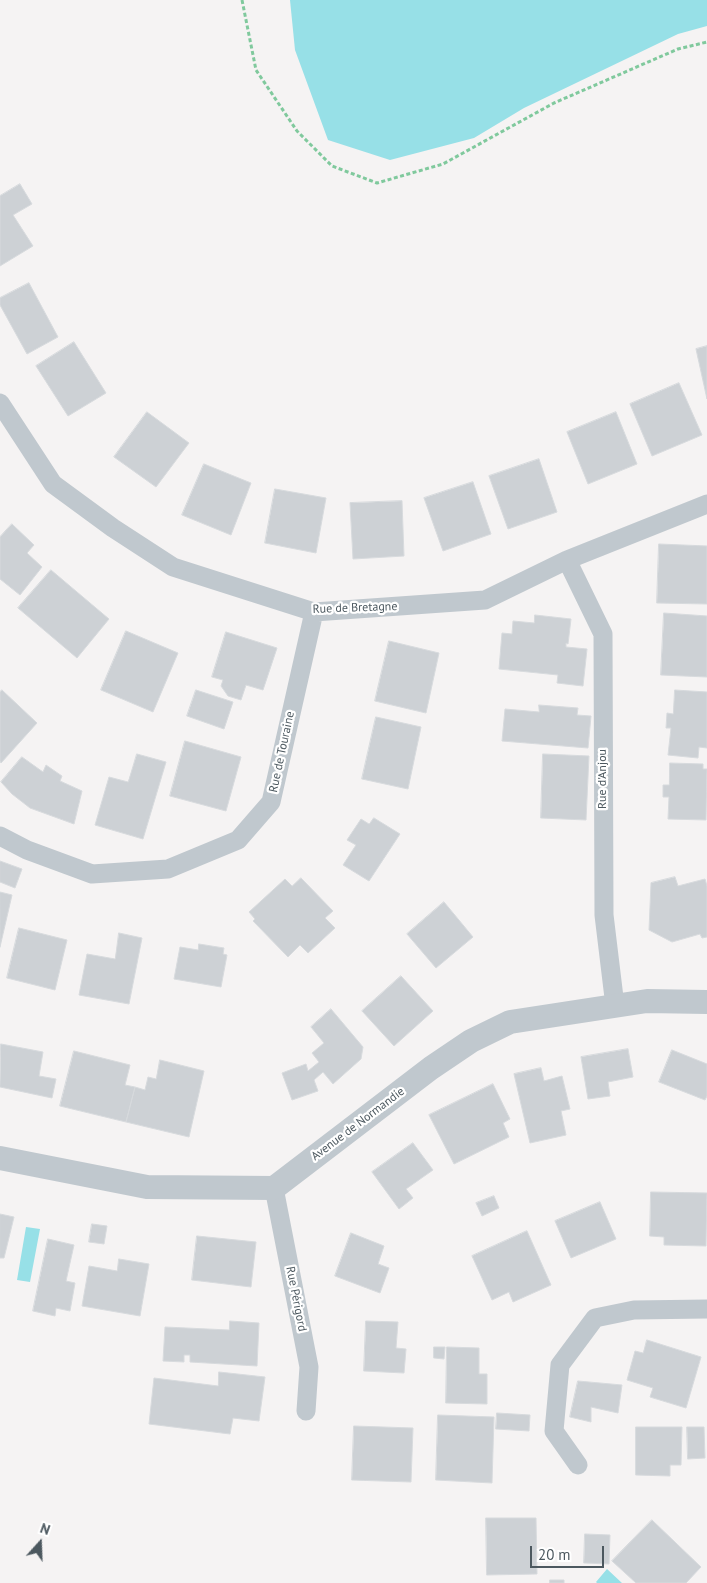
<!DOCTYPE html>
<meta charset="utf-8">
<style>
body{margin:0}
#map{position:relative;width:707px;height:1583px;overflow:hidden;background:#f5f3f3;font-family:"PT Sans",sans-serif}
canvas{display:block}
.north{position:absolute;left:15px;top:1518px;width:50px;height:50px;-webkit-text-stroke:4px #fff;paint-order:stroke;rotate:20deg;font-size:14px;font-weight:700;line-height:20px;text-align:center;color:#4c585f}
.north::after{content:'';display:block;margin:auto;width:18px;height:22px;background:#4c585f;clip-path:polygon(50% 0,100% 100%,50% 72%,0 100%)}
.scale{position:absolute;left:530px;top:1546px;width:74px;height:22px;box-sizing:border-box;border:2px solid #4c585f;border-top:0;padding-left:6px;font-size:15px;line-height:18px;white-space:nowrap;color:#4c585f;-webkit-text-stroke:4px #fff;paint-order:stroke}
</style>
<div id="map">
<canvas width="707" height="1583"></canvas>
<div class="north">N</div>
<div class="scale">20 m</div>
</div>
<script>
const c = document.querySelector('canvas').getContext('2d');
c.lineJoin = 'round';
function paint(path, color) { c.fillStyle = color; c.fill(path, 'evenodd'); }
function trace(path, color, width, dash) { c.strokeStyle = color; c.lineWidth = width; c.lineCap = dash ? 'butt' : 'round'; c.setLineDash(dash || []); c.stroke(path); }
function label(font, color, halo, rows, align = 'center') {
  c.font = font + ' "PT Sans",sans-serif'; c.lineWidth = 4.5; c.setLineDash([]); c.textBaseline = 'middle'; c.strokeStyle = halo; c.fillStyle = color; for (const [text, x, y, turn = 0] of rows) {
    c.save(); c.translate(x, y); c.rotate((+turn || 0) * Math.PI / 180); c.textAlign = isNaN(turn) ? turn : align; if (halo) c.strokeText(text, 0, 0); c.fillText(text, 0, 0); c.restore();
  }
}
const water = new Path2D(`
 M290 0H707V26L678 34 524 108 474 138 390 160 328 140 295 50Z
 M26 1227 40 1229 30 1282 17 1280Z
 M607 1569 622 1583H597L596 1582Z`);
const building = new Path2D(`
 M20 184 32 204 13 215 33 246 0 266V196Z
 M29 283 58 337 27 354 0 305V298Z
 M74 342 106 393 68 416 36 366Z
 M707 346V399L696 349Z
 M679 383 702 435 652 456 630 404Z
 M147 412 189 443 156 487 114 457Z
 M616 412 637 464 588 484 567 432Z
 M539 459 557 512 508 529 489 476Z
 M204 464 251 483 231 535 182 515Z
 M473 482 491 534 443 551 424 498Z
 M275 489 326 498 316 553 265 543Z
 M402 501 404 556 353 559 350 503Z
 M12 524 34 545 27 553 42 567 20 595 0 579V537Z
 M659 544 707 546V604L657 603Z
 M51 570 109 619 77 658 18 608Z
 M664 613 707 616V677L661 675Z
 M535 615 571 619 568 644 566 643V647L587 649 583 686 557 683 558 675 499 669 502 633 512 634 513 621 534 623Z
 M126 631 178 653 153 712 101 690Z
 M226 632 277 648 263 690 246 685 241 700 228 696 221 686 223 680 212 677Z
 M389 641 439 653 426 713 375 701Z
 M2 690 37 723 1 763 0 761V692Z
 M196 690 233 702 224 729 187 716Z
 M675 690 707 692V748L699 747 698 758 668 755 671 728H666L667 713 673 714Z
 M539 705 578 708 577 715 591 716 588 748 502 741 505 709 539 712Z
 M376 717 421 727 408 789 362 779Z
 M185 741 241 757 226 811 170 796Z
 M137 754 166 762 143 839 95 825 109 777 128 782Z
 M543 754 589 756 586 820 541 818Z
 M22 757 43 772 46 765 62 776 60 781 82 791 74 824 30 808 12 794 1 782Z
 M670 763 703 764V769H707L706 820 668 819 669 797H663V785H669Z
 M374 818 400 834 369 881 343 865 356 845 347 840 361 819 369 824Z
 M0 861 22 869 15 888 0 882Z
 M675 877 678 886 705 879 707 886V937L702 938 700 934 672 942 649 930 651 883Z
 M301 878 333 911 325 918 335 928 308 953 300 945 288 957 253 921 255 919 249 912 285 879 292 886Z
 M0 892 12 895 0 947Z
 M444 902 473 937 436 968 407 934Z
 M19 928 67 940 55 990 7 978Z
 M119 933 142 938 129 1004 79 995 87 954 115 959Z
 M199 944 224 948 223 954 227 955 221 987 174 979 180 947 198 950Z
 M401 976 433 1011 394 1046 362 1011Z
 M331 1009 363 1047 361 1059 333 1084 323 1072 314 1080 318 1091 292 1100 282 1073 306 1064 308 1071 319 1062 312 1053 324 1043 311 1027Z
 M1 1044 43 1052 39 1076 56 1079 52 1098 0 1087Z
 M628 1049 633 1077 608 1082 610 1096 588 1099 581 1057Z
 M672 1050 707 1064V1096L705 1100 659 1082Z
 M74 1051 130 1065 125 1085 135 1087 126 1122 60 1106Z
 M160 1060 204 1071 189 1137 126 1122 135 1087 145 1090 148 1077 156 1079Z
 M541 1068 544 1081 562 1076 570 1109 561 1111 566 1135 530 1143 514 1074Z
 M493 1084 510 1119 503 1123 509 1137 454 1164 429 1115Z
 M413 1143 433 1170 406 1189 413 1198 399 1209 372 1172Z
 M651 1192 707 1193 706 1246 664 1245V1237L650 1236Z
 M494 1196 499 1208 482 1216 476 1203Z
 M600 1202 616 1239 571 1258 555 1221Z
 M0 1214 14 1217 4 1258H0Z
 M92 1224 107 1226 104 1244 89 1242Z
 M527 1231 551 1285 513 1302 509 1292 492 1300 472 1256Z
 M351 1233 384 1246 378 1264 389 1268 380 1293 335 1276Z
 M197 1236 256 1242 251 1287 192 1280Z
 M48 1239 74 1245 66 1281 75 1283 70 1311 56 1308 55 1316 33 1311Z
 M119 1259 149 1264 140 1316 82 1306 89 1266 117 1271Z
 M230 1321 259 1323 257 1366 190 1362V1355H184V1362L163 1361 165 1327 229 1330Z
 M366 1321 398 1322 396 1348 406 1349 404 1373 364 1371Z
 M647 1340 701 1357 686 1408 650 1397 653 1388 627 1380 635 1351 643 1353Z
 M434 1347H445L444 1359 434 1358Z
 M447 1347 479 1348V1374H487V1404L446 1403Z
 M219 1372 265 1377 259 1421 233 1418 230 1434 149 1424 154 1378 218 1386Z
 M578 1381 622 1385 618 1413 591 1407V1422L570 1417Z
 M497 1413 530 1415 529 1431 496 1429Z
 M438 1415 494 1417 492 1483 436 1480Z
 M354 1426 413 1428 411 1482 352 1480Z
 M636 1427H682L681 1465H670V1476L636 1475Z
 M687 1427H704L705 1458 688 1459Z
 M486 1518H536L537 1574 487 1575Z
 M652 1520 701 1567 686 1583H636L612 1561Z
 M585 1534 610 1535 609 1564 584 1563Z
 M550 1580H564V1583H550Z`);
const path = new Path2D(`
 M242 0 256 70 297 131 332 166 377 183 443 164 554 103 678 49 707 42`);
const minor = new Path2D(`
 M0 403 53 484 113 528 173 567 314 612 485 600 567 560 707 504
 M567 560 603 634 604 915 615 1006
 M0 836 27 850 92 874 168 869 238 840 271 802 314 612
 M274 1188 309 1367 306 1411
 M578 1465 554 1431 560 1365 595 1318 634 1310 707 1309`);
const tertiary = new Path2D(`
 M0 1158 147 1187 274 1188 431 1068 471 1041 510 1022 647 1001 707 1002`);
const streetNames = [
 ["Rue de Bretagne",355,608,-2],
 ["Rue de Touraine",282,752,-78],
 ["Rue d'Anjou",603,779,-90],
 ["Avenue de Normandie",358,1124,-37],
 ["Rue Périgord",296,1299,79]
];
paint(water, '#97e0e7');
paint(building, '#cdd1d5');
trace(building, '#d7dadd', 1);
trace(path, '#80c99d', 3, [4, 2.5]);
trace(minor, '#c0c8ce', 19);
trace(tertiary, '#c0c8ce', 24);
label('12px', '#4c585f', '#fff', streetNames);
</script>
